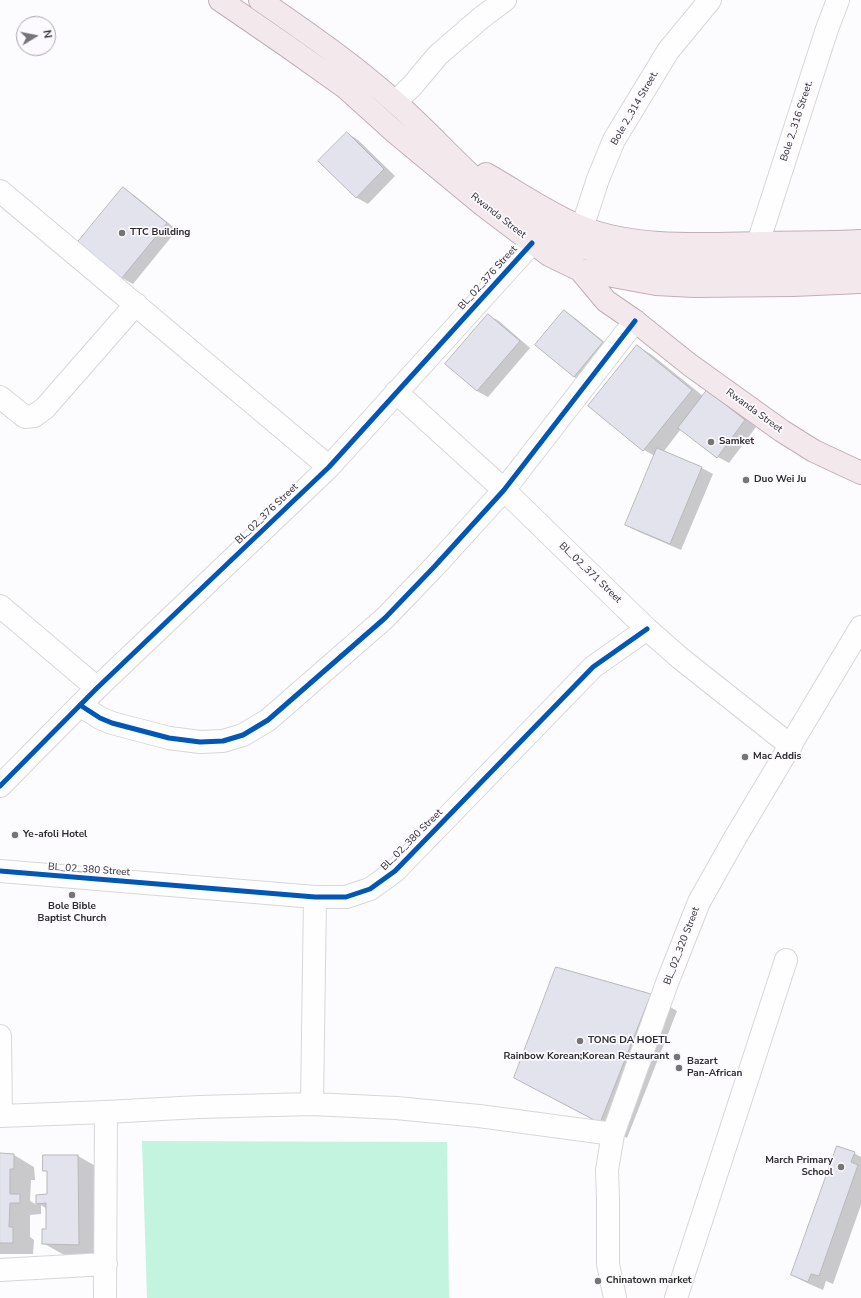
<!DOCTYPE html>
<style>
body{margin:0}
#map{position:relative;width:861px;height:1298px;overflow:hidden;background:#fcfbfe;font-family:"Nunito Sans",sans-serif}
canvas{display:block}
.north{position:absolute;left:16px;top:16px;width:40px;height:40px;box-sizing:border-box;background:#fcfaff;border:1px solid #a9a8ab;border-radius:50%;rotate:80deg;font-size:11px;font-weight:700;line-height:16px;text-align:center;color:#2d2c2e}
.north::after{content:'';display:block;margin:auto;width:14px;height:18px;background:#757477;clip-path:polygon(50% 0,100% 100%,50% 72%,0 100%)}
</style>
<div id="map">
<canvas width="861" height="1298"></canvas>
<div class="north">N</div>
</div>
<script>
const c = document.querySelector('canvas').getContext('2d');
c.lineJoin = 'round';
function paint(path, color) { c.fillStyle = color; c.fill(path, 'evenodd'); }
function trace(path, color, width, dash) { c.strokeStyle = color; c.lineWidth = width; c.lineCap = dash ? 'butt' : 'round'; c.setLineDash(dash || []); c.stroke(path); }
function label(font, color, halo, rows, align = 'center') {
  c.font = font + ' "Nunito Sans",sans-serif'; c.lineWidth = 3.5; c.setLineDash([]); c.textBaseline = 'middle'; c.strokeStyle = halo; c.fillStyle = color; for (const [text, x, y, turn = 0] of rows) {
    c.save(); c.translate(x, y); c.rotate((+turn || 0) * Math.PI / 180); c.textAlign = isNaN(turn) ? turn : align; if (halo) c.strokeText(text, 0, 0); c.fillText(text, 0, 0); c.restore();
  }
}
const green = new Path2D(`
 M142 1141 447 1142 449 1298H147Z`);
const shadow = new Path2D(`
 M347 133 358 140 395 176 368 204 357 198 320 161Z
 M123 188 134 195 177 230 133 284 122 278Z
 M564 311 575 318 613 349 585 383 574 377Z
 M488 315 499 321 530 348 488 397 477 391 446 364Z
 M638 346 652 355 703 396 718 398 756 427 729 463 718 457 681 429 664 451 702 468 713 474 681 550 637 531 626 525 655 456 644 450Z
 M650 995 677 1011 627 1138 515 1077Z
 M854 1153 861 1157V1205L833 1284 826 1281 823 1290 807 1283 792 1275Z
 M0 1154 14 1155 34 1167 35 1180H31L30 1201 37 1205V1196L48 1195V1172L44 1170V1156H78L99 1168V1256L64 1255 43 1243 47 1230V1209L41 1205V1214L30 1215V1237L34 1240 33 1254H0Z`);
const building = new Path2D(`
 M347 132 384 169 356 198 318 161Z
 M123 187 167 223 121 279 77 243Z
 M564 310 603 342 574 377 535 345Z
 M488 314 520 341 477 391 445 364Z
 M637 345 692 390 643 451 588 406Z
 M707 390 745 420 717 458 678 428Z
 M657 448 702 467 670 544 625 525Z
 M556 967 651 994 600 1123 514 1078Z
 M837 1146 855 1152 851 1162 858 1165 819 1276 811 1274 808 1282 791 1275Z
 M0 1153 14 1154V1169H10V1194H20V1203H10L9 1227H13V1243H0Z
 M43 1155H78L79 1245 42 1244V1229H46V1203L36 1204V1195L47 1194V1171H43Z`);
const minor = new Path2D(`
 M395 102 412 86 438 55 481 18 505 0
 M0 191 329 467
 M582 228 598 179 614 140 668 51 710 0
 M758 243 827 29 838 0
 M396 392 504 490 647 629 680 658 791 746
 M0 397 25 417 34 416 45 408 136 304
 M0 606 97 688
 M80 705 100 718 112 723 169 738 200 742 223 741 243 735 268 720 385 618 434 567 504 490 635 321
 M0 786 97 688 329 467 532 243
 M0 871 315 897H346L370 889 395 871 593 667 647 629
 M0 1036 1 1116
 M312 1104 315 897
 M0 1116 106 1112 199 1107 312 1104 396 1108 479 1116 613 1134
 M0 1270 106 1264
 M105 1298 106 1112
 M615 1298 608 1264V1199L607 1170 613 1134 667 983 699 902 735 838 861 627
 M676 1298 786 960`);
const major = new Path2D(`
 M220 0 287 46 346 88 397 134 484 206 549 255 580 270 606 301 635 321 690 365 782 431 814 451 861 473
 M260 0C306 32 353 64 395 102 444 145 486 199 544 232 559 240 579 247 596 251 624 258 655 264 684 265 743 267 802 262 861 261
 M486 174C518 192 547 213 581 227 635 249 704 244 761 243 794 242 828 243 861 241
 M580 270 656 284 694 286 793 285 861 282`);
const cycleway = new Path2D(`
 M80 705 100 718 112 723 169 738 200 742 223 741 243 735 268 720 385 618 434 567 504 490 635 321
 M0 786 97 688 329 467 532 243
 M0 871 315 897H346L370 889 395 871 593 667 647 629`);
const markers = [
 [122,233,4,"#757477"],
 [711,442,4,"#757477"],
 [746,480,4,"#757477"],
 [745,757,4,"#757477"],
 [15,835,4,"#757477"],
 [72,895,4,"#757477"],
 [580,1041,4,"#757477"],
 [677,1057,4,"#757477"],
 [679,1068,4,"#757477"],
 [841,1167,4,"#757477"],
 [598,1281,4,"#757477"]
];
const streetNames = [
 ["Bole 2_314 Street.",635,108,-60],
 ["Bole 2_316 Street.",797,121,-72],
 ["Rwanda Street",498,216,38],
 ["BL_02_376 Street",488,278,-48],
 ["Rwanda Street",754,411,36],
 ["BL_02_376 Street",267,514,-44],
 ["BL_02_371 Street",590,573,44],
 ["BL_02_380 Street",412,840,-45],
 ["BL_02_380 Street",89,870,4],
 ["BL_02_320 Street",682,946,-69]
];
const poiNames = [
 ["TTC Building",130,233],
 ["Samket",719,442],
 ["Duo Wei Ju",754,480],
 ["Mac Addis",753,757],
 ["Ye-afoli Hotel",23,835],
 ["Bole Bible",72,907,"center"],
 ["Baptist Church",72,919,"center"],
 ["TONG DA HOETL",588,1041],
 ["Rainbow Korean;Korean Restaurant",669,1057,"right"],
 ["Bazart",687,1062],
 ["Pan-African",687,1074],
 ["March Primary",833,1161,"right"],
 ["School",833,1173,"right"],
 ["Chinatown market",606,1281]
];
paint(green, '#c3f4df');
paint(shadow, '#0003');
paint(building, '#e3e3ee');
trace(building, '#b8b7ba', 1);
trace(minor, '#d7d6d9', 24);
trace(major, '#c0afb5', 24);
trace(minor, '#fffeff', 22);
trace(major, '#f3e9ec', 22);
trace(cycleway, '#0057b8', 5);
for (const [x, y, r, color] of markers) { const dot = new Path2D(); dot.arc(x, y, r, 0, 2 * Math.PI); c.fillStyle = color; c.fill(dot); trace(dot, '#fcfaff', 1.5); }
label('10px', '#2d2c2e', '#fcfaff', streetNames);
label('bold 10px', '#2d2c2e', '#fcfaff', poiNames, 'left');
</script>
